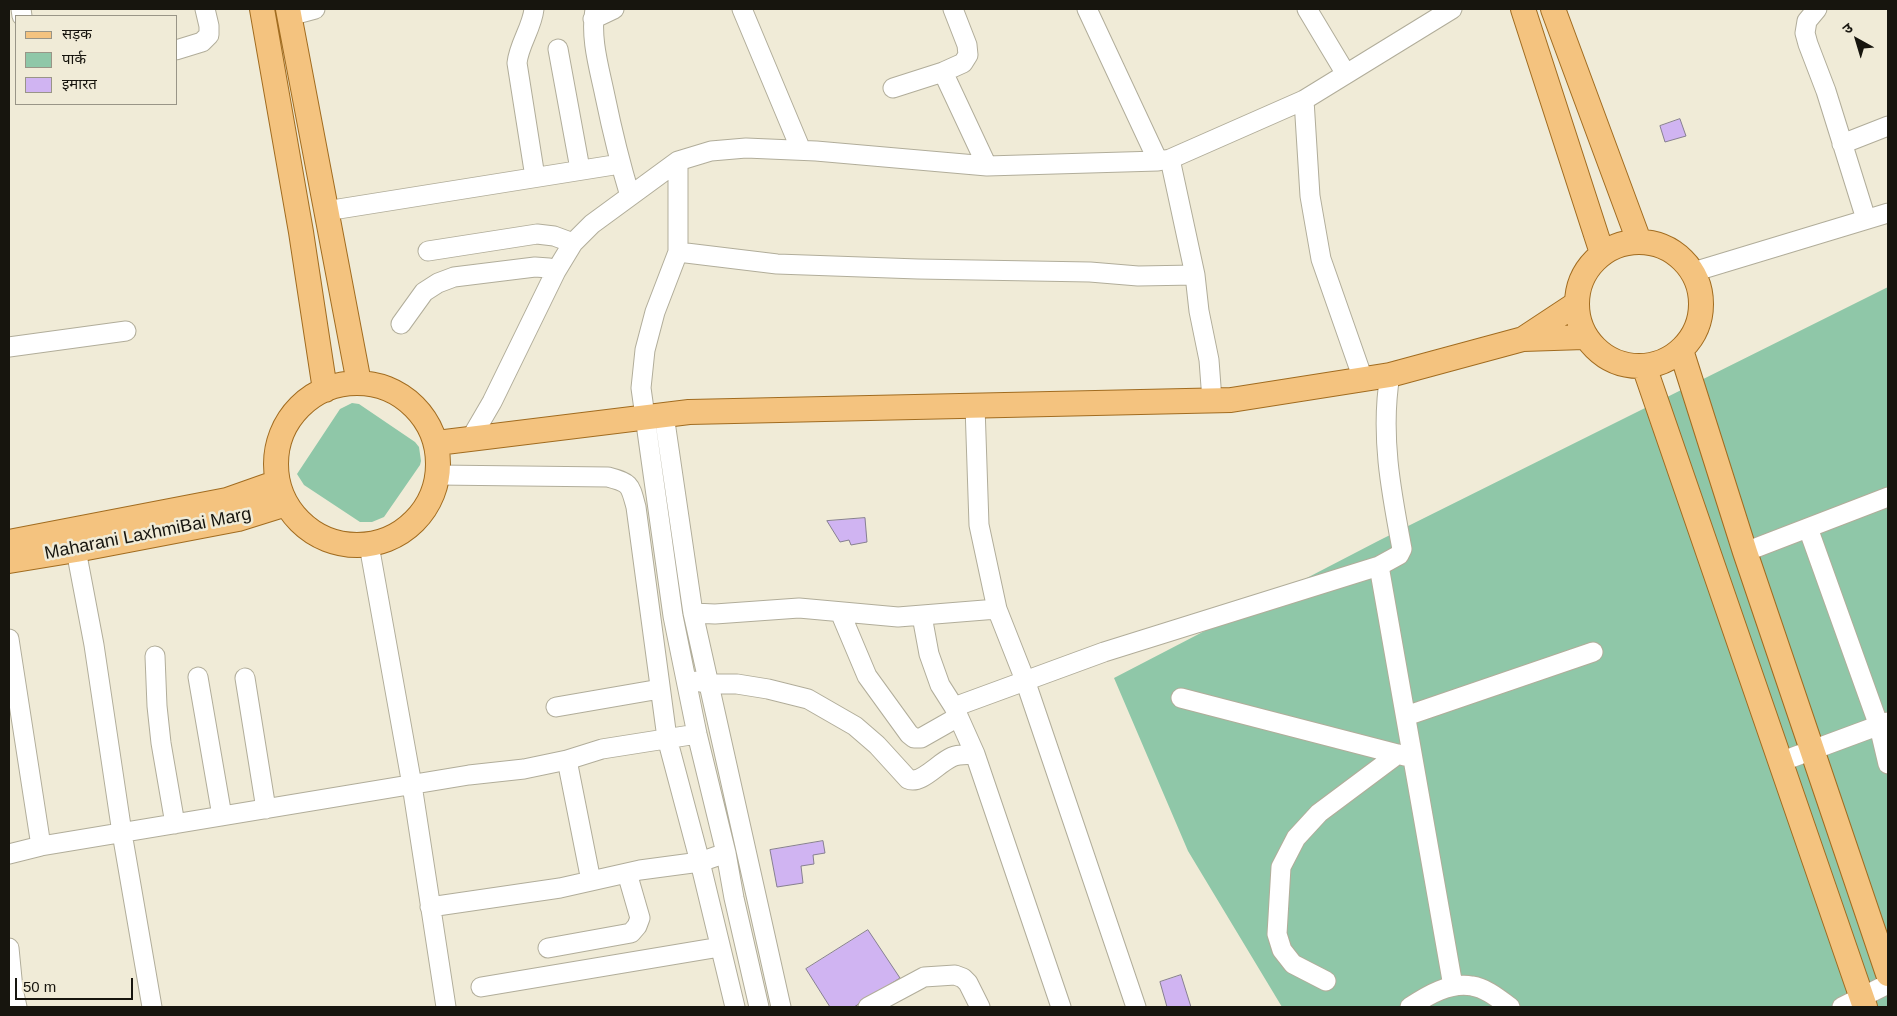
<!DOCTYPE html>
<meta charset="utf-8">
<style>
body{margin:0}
#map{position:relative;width:1897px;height:1016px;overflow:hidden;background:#f0ebd7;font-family:Helvetica,"Noto Sans Devanagari",sans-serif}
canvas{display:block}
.frame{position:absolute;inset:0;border:10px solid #17150e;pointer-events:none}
.legend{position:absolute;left:15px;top:15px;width:162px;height:90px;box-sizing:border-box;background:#f0ebd7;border:1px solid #999587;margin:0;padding:6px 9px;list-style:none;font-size:15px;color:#17150e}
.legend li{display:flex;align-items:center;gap:10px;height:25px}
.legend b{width:25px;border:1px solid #999587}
.north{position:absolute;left:1832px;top:15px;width:50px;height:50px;-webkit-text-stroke:4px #f0ebd7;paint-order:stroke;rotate:321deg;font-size:14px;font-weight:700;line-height:20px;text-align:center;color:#17150e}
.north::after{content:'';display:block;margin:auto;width:18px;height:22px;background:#17150e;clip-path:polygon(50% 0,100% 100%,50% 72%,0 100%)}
.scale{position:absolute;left:15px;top:978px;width:118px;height:22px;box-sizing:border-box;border:2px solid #17150e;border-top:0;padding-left:6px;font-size:15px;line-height:18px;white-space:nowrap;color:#17150e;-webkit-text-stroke:4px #f0ebd7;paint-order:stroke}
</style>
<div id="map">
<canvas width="1897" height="1016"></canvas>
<div class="frame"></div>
<ul class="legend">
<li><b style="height:6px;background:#f4c37f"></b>सड़क</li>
<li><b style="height:14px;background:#8fc7a8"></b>पार्क</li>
<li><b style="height:14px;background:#d0b4f2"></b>इमारत</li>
</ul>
<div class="north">उ</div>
<div class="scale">50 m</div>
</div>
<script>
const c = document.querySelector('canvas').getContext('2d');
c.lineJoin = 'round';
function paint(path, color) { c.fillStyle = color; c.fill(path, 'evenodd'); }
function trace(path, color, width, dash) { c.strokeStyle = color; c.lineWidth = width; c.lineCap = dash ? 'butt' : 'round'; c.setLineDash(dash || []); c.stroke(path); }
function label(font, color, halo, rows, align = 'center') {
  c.font = font + ' Helvetica,sans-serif'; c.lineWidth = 5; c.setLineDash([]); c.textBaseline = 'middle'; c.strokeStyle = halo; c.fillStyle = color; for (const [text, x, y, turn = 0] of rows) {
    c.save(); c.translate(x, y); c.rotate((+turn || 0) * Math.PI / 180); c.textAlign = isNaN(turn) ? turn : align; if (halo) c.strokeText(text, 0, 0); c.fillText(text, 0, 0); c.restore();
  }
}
const green = new Path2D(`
 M1888 287V1007H1282L1188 851 1114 678 1380 540Z
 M352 403 359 404 415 442 419 447 421 461 420 465 384 517 372 522H360L304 485 297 474 340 409Z`);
const building = new Path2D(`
 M1680 119 1686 136 1665 142 1660 126Z
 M865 518 867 542 851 545 849 540 840 542 827 521Z
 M823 841 825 853 813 855 814 864 801 866 803 883 777 887 770 850Z
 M868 930 900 978 854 1007H830L806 969Z
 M1181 975 1191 1007H1167L1160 982Z`);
const minor = new Path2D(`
 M21 9 22 16
 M534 9C532 28 519 44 517 63L535 177
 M595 9C590 38 599 67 605 96 612 130 620 163 630 196
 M742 9 801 150
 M1087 9 1158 161
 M1307 9 1346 74
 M1817 9 1807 21 1805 33 1808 44 1826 91 1866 219
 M289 16 315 9
 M593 19 614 9
 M558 49 580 169
 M176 50 202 42 209 35V26L205 9
 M943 72 987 166
 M893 88 943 72 963 63 968 55 967 45 953 9
 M1304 100 1310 196 1321 259 1363 379
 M1842 144 1888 126
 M1170 159 1195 275 1199 311 1209 360 1212 400
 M678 161V252L655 312 645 350 641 388 673 616 697 734 726 853 734 898 759 1007
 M326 211 620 164
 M428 251 537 234 554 236 573 243
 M678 252 777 264 918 269 1090 272 1138 276 1195 275
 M1693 272 1888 213
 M401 324 424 292 438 283 454 277 535 267 549 268 556 271
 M9 347 126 331
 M975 406 979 525 997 609 1025 680 1136 1007
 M664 415 693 613 781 1007
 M471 438 492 402 556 271 573 243 592 224 678 161 711 151 746 148 816 151 987 166 1158 161 1170 159 1304 100 1452 9
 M438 475 608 477C631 483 630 485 636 507L667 738 700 862 735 1007
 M1808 528 1879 726 1888 764
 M369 545 412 785 446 1007
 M76 550 94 645 122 833 152 1007
 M1745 552 1888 497
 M1379 566 1453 986
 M840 612 867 676 909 734 914 738H921L958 717
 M693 613 715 614 799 608 898 617 997 609
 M922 616 929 654 940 685 954 707 975 754 1061 1007
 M9 639 41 846
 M155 656 157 706 161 743 175 824
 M198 677 222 816
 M245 678 266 809
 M697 681 709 684H737L768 689 808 699 855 726 877 745 908 779C921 785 938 763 952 757 959 754 967 755 975 754
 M1181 698 1405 756
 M556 707 660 689
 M954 707 1104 652 1379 566 1399 555 1402 549C1391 491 1380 434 1390 375
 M1406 716 1593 652
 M567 760 591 881
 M1780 762 1888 722
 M9 854 41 846 469 775 524 769 567 760 602 749 697 734
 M430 907 560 888 640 870 700 862 726 853
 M9 948 13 989 17 1007
 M548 948 631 933 637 926 640 918 627 873
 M1326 981 1293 964 1282 950 1277 934 1281 867 1296 838 1319 813 1398 754
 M481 987 720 947
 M868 1007 924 977 955 975 963 978 968 983 980 1007
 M1410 1007C1428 995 1450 982 1472 986 1486 988 1499 999 1510 1007
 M1842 1007 1888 984`);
const major = new Path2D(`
 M262 9 301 232 325 390
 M288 9 359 383
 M1523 9 1602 253
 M1553 9 1639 241
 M1577 304a62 62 0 1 1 124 0a62 62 0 1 1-124 0Z
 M1523 339 1576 304
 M1681 350 1745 552 1888 974
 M1644 366 1865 1007
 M276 464a81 81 0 1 1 162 0a81 81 0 1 1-162 0Z
 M437 443 689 412 1231 400 1390 375 1523 339 1584 337
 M9 542 227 500 278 482
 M9 561 76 550 238 519 286 504`);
const streetNames = [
 ["Maharani LaxhmiBai Marg",148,534,-11]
];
paint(green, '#8fc7a8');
paint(building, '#d0b4f2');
trace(building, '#867f90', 1);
trace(minor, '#b1ad9a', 21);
trace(major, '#a16c20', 26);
trace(minor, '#fff', 19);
trace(major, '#f4c37f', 24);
label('18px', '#17150e', '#f0ebd7', streetNames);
</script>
